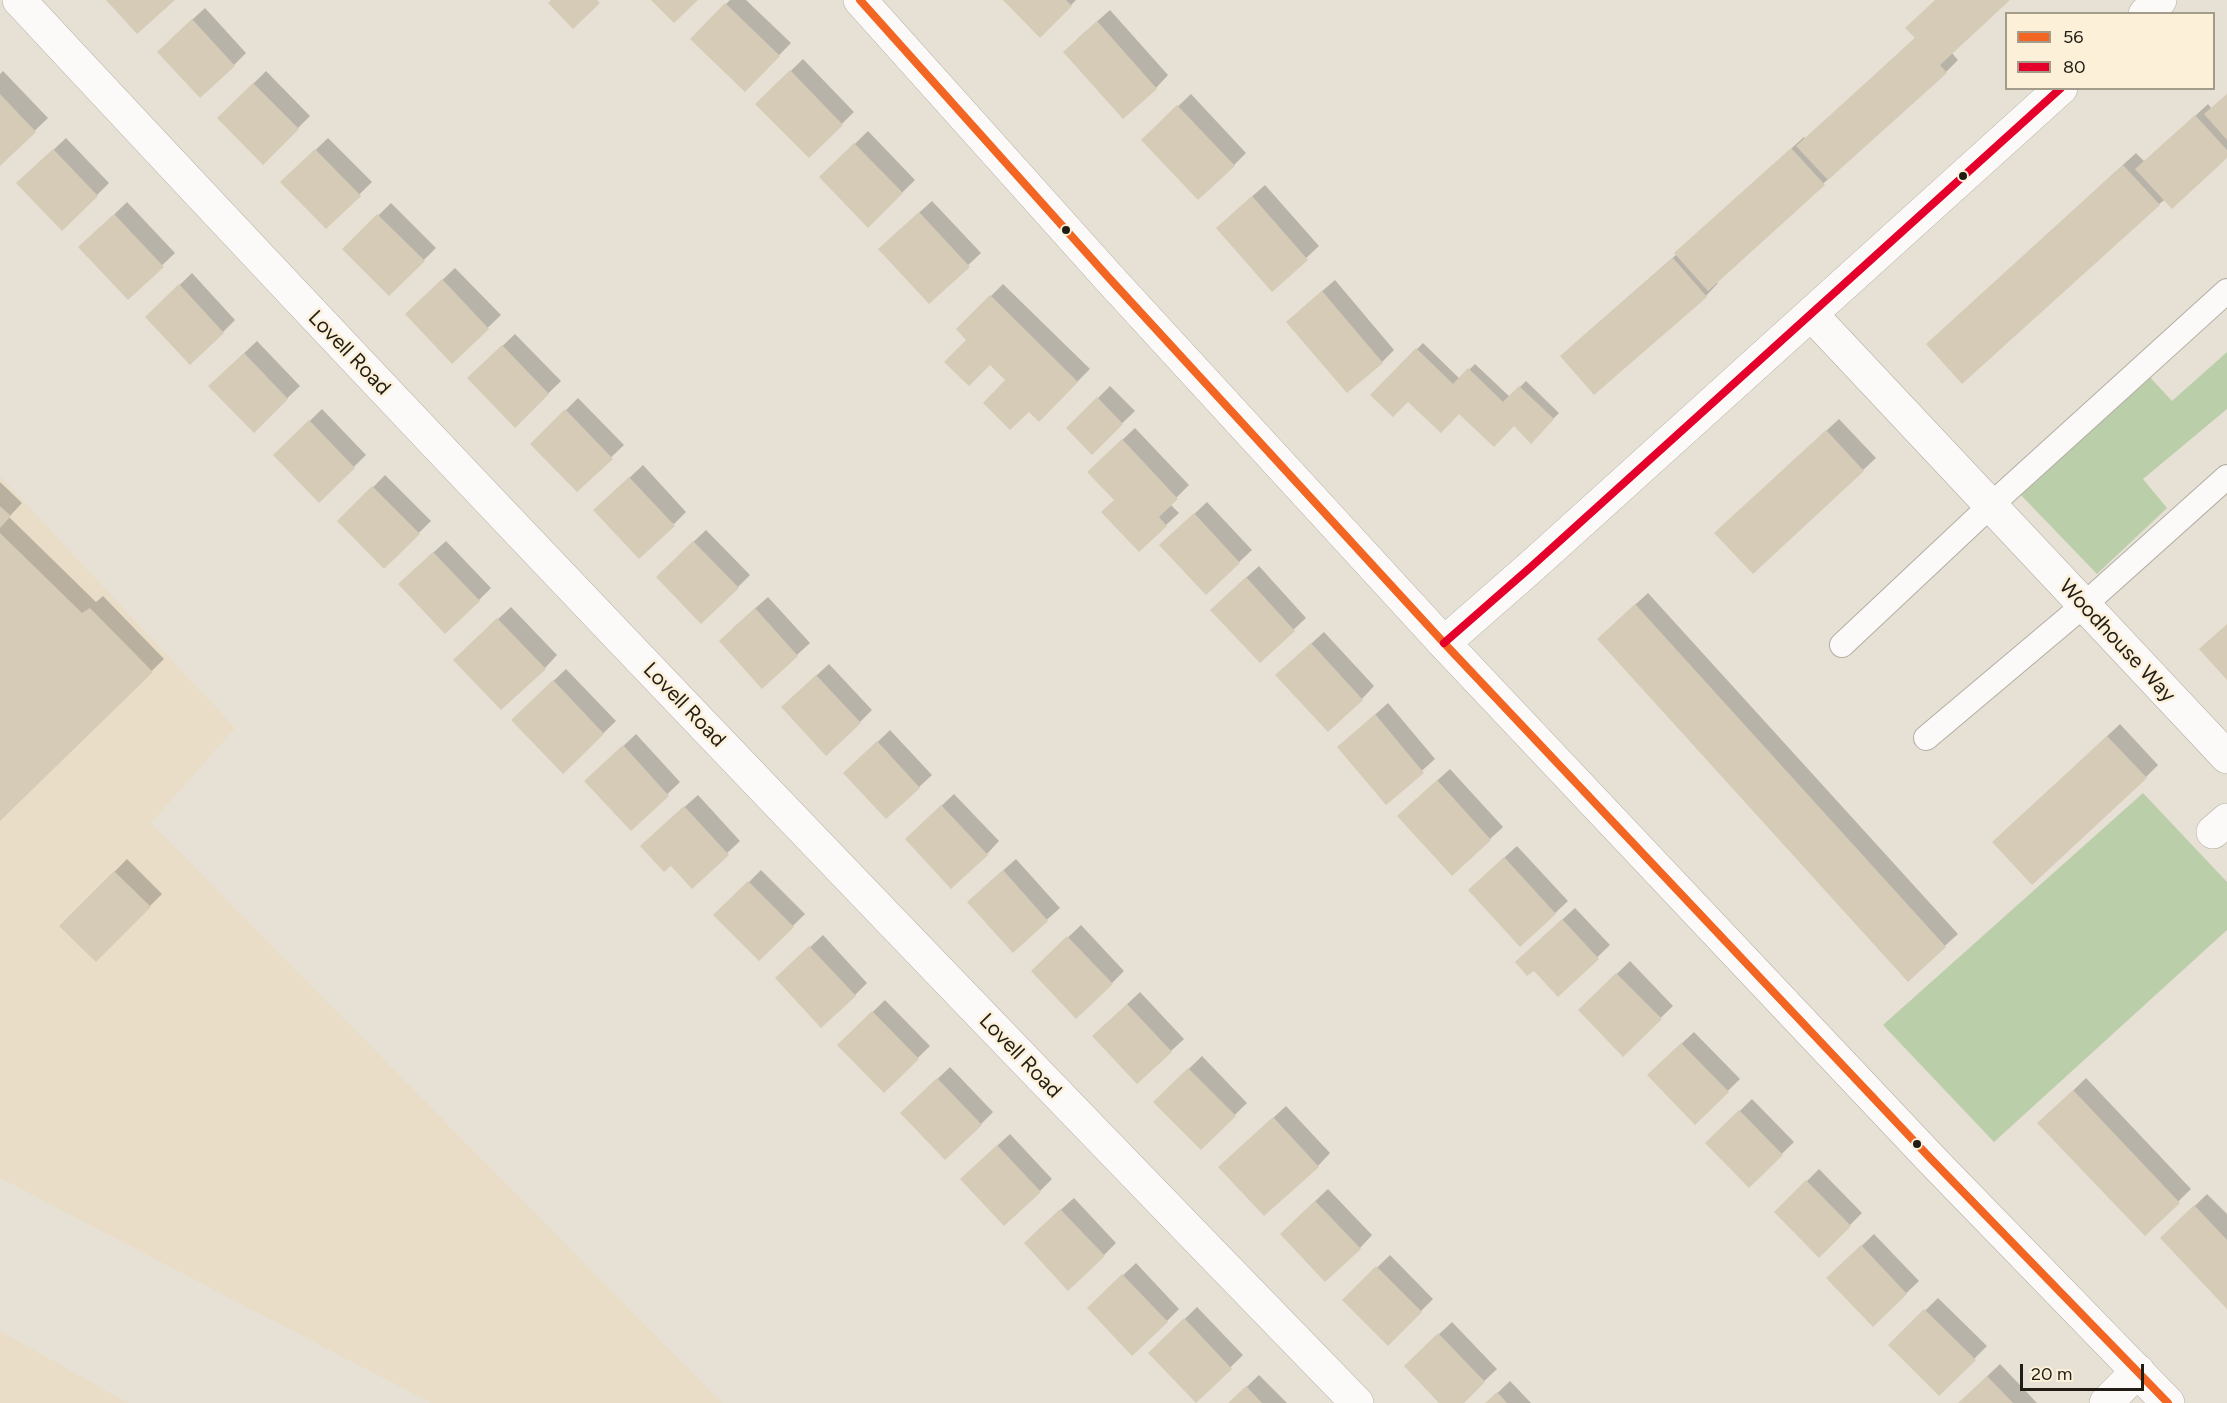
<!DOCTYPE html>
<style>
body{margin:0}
#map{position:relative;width:2227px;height:1403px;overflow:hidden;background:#e7e0d4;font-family:Figtree,sans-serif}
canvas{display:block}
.legend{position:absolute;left:2005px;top:12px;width:210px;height:78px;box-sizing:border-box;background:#fcf0d9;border:2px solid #a49c8b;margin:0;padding:8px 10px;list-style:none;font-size:18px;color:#211d15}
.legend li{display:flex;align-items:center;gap:12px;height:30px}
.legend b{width:30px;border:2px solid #a49c8b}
.scale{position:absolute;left:2020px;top:1364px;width:124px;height:27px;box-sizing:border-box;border:3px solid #211d15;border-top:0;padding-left:8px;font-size:18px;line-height:21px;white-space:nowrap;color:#211d15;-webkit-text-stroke:4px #fcf0d9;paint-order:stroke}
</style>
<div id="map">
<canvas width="2227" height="1403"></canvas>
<ul class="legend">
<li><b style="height:8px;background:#f26522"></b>56</li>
<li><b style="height:8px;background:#e4002b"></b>80</li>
</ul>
<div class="scale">20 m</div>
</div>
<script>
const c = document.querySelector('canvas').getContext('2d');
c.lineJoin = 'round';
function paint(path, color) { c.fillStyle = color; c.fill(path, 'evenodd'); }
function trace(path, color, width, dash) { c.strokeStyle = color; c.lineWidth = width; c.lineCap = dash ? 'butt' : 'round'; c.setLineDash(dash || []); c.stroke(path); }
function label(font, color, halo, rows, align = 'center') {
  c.font = font + ' Figtree,sans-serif'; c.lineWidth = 5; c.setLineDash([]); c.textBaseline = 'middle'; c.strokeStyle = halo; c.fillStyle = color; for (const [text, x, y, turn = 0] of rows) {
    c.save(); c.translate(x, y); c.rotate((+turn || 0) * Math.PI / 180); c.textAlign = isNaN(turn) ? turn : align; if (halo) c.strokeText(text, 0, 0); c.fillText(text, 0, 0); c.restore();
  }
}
const built = new Path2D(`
 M0 476 235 728 151 823 722 1403H431L0 1178Z
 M0 1331 128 1403H0Z`);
const green = new Path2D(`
 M2227 352V409L2143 479 2167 508 2097 574 2019 493 2147 374 2172 401Z
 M2143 793 2227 882V930L1994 1142 1883 1025Z`);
const shadow = new Path2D(`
 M730 0H746L791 43 745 90 692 39Z
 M1005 0H1076L1053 24Z
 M1936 0H2008L1951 52 1958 60 1946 72 1716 281 1718 283 1706 296 1594 393 1574 344 1677 254 1689 241 1804 137 1806 139 1916 37Z
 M205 8 246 53 234 65 171 39Z
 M1110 10 1168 75 1156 88 1077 39Z
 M803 59 854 112 809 156 757 104Z
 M3 71 48 118 0 164V74Z
 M266 71 310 116 263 163 219 118Z
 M1191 94 1246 153 1234 165 1155 128Z
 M2227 95V156L2159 204 1940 332 2136 153 2145 162 2208 104 2212 109Z
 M868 131 915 180 868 226 821 177Z
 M66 138 109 183 97 195 31 171Z
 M328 138 372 182 326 227 282 182Z
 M1265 185 1319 246 1272 290 1230 216Z
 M932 201 981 253 929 302 892 237Z
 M127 202 175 253 128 298 93 235Z
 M391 203 436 248 389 294 344 249Z
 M455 268 501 315 452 362 419 302Z
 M192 273 235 320 223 332 159 305Z
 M1335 280 1394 350 1382 362 1300 310Z
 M1003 284 1090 369 1039 420 1007 380 958 329Z
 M515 334 561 381 515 426 469 378Z
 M257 341 300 386 254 430 223 373Z
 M1423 343 1460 379 1475 364 1510 397 1526 381 1559 413 1531 441 1514 424 1408 400 1372 395Z
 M1110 386 1135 411 1092 452 1068 428Z
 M578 398 624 445 577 490 532 444Z
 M322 409 366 455 319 501 275 455Z
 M1839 419 1876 458 1753 572 1729 521Z
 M1135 428 1189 485 1170 504 1179 513 1139 550 1116 500 1101 460Z
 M643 465 686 512 674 524 608 498Z
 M385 475 431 521 384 567 340 521Z
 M0 482 22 503 9 517 96 602 103 596 164 659 0 819Z
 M1207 502 1252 550 1206 593 1174 533Z
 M706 530 750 575 738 587 670 564Z
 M446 541 491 588 479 600 412 572Z
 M1259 566 1306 618 1260 661 1225 597Z
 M1648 593 1958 934 1908 979 1611 627Z
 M768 597 810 643 762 687 733 628Z
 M511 607 557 655 545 668 467 648Z
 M1324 632 1374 686 1362 699 1290 663Z
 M829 664 872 710 860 722 795 695Z
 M566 669 616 721 563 772 525 708Z
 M1388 703 1435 759 1387 802 1339 747Z
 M2120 724 2158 765 2146 777 2007 830Z
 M890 730 932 775 887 817 858 761Z
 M636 734 680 782 631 829 599 769Z
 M1450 769 1503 827 1490 839 1412 803Z
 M954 794 999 841 987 854 919 827Z
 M698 795 740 841 692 886 654 834Z
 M1517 846 1568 901 1521 945 1482 878Z
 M127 859 162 894 96 960 61 926Z
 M1016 859 1060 908 1013 950 982 889Z
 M761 870 805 914 759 959 716 915Z
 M1575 908 1610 945 1558 995 1529 950Z
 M1081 925 1124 971 1112 983 1033 971Z
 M823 935 867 983 855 995 790 966Z
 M1630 961 1673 1006 1623 1054 1580 1010Z
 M1140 992 1184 1039 1171 1051 1106 1024Z
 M885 1000 930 1046 884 1091 839 1045Z
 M1694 1032 1740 1079 1695 1123 1662 1062Z
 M1202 1056 1247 1103 1201 1148 1155 1102Z
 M950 1067 993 1112 981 1124 902 1113Z
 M2086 1078 2191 1189 2145 1234 2052 1111Z
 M1752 1099 1794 1142 1749 1186 1707 1143Z
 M1286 1106 1330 1153 1318 1166 1233 1155Z
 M1010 1134 1052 1179 1040 1191 975 1166Z
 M1819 1169 1862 1213 1819 1256 1776 1212Z
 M1328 1189 1372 1235 1360 1248 1294 1221Z
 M2207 1194 2227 1214V1307L2162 1238Z
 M1074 1198 1116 1243 1104 1255 1038 1230Z
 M1874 1234 1919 1281 1873 1325 1828 1278Z
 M1390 1255 1433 1299 1388 1344 1344 1300Z
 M1136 1263 1179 1309 1167 1321 1101 1296Z
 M1938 1298 1987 1346 1939 1394 1890 1345Z
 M1197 1307 1243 1355 1196 1401 1150 1353Z
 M1452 1322 1497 1369 1461 1403H1441L1418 1354Z
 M2000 1364 2037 1403H1959Z
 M1259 1375 1287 1403H1230Z
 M1510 1381 1531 1403H1487Z`);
const building = new Path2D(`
 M106 0H175L137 34Z
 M551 0H597L600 3 573 29 548 3Z
 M651 0H698L674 23Z
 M1003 0H1066L1072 6 1040 38Z
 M1935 0H2010L1940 65 1947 73 1828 180 1796 146 1915 38 1905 28Z
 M725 3 780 56 745 92 690 39Z
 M192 19 235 66 200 98 157 52Z
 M1097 21 1157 89 1123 119 1063 52Z
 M790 70 843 125 809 158 755 104Z
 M253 83 299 129 263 165 217 118Z
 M0 94 36 132 0 166Z
 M2227 94V140L2204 114Z
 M1177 105 1235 166 1198 200 1141 140Z
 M2195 115 2227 150V158L2172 209 2135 169Z
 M854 143 903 193 868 228 819 177Z
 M1791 148 1825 185 1708 291 1674 253Z
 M53 149 98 196 62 231 16 183Z
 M315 149 361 196 326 229 280 182Z
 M2123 165 2160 205 1962 384 1926 344Z
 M1252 196 1308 260 1272 292 1216 228Z
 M919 212 970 267 929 304 878 249Z
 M114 214 164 267 128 300 78 247Z
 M377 214 425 261 389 296 342 249Z
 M1673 258 1707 297 1594 395 1560 356Z
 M442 279 489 329 452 364 405 314Z
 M179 284 224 333 190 365 145 317Z
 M1322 291 1383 363 1347 393 1286 322Z
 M990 295 1078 382 1039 422 1029 412 1010 430 983 403 1005 380 990 365 969 386 944 362 966 340 956 329Z
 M502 345 549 394 515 428 467 378Z
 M1416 348 1453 384 1468 368 1503 402 1519 386 1554 419 1531 444 1514 426 1494 447 1459 414 1441 433 1408 402 1393 417 1370 395Z
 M244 353 288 399 254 433 208 386Z
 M1097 397 1123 424 1092 455 1066 428Z
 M565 409 613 459 577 492 530 444Z
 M309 420 355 468 319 503 273 455Z
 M1826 430 1864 471 1753 574 1714 533Z
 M1122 439 1178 499 1159 517 1167 526 1139 552 1101 512 1114 500 1087 472Z
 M629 477 675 526 639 559 593 510Z
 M372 486 420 534 384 569 337 521Z
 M0 506 11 516 0 528Z
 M1194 513 1240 563 1206 595 1159 545Z
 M0 533 82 613 90 608 153 672 0 821Z
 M693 541 739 588 701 624 656 577Z
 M433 552 480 601 445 634 398 584Z
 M1246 577 1295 631 1260 663 1210 610Z
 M1635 604 1946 947 1908 982 1597 639Z
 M755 608 798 656 762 689 719 641Z
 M497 618 546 669 501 710 453 660Z
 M2227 624V680L2199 649Z
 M1311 643 1363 700 1328 732 1275 675Z
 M816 675 861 723 826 756 781 707Z
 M553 680 604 734 563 774 511 720Z
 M1375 714 1424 773 1386 805 1337 747Z
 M2107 736 2147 778 2032 885 1992 842Z
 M877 741 920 788 886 819 843 773Z
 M623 745 669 796 631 831 584 781Z
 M1437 780 1491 840 1452 876 1397 816Z
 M941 805 988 855 951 889 905 839Z
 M684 806 729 855 692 889 671 866 664 872 640 846Z
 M1504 857 1556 914 1520 947 1468 890Z
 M1003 870 1048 921 1013 953 967 902Z
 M114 871 151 907 96 962 59 926Z
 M748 881 794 927 759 961 713 915Z
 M1562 919 1599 959 1558 997 1534 971 1527 976 1515 962Z
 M1067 936 1113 984 1076 1019 1031 971Z
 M809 946 856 996 821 1028 775 978Z
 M1616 973 1662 1019 1623 1057 1578 1010Z
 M1127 1004 1172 1052 1137 1084 1092 1036Z
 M872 1011 919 1059 884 1093 837 1045Z
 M1681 1043 1729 1092 1695 1125 1647 1075Z
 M1188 1068 1236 1116 1201 1150 1153 1102Z
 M937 1078 982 1125 945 1160 900 1113Z
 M2073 1090 2180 1203 2145 1236 2037 1123Z
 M1739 1110 1783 1155 1749 1188 1705 1143Z
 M1273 1117 1319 1167 1264 1216 1218 1167Z
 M997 1145 1041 1192 1004 1226 960 1179Z
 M1806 1180 1851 1226 1819 1258 1774 1212Z
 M1315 1201 1361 1249 1325 1282 1280 1234Z
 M2194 1205 2227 1240V1309L2160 1238Z
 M1060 1209 1105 1256 1068 1291 1024 1243Z
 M1861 1245 1907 1294 1873 1327 1826 1278Z
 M1376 1266 1422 1312 1388 1346 1342 1300Z
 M1122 1274 1168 1322 1132 1356 1087 1308Z
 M1924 1309 1976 1360 1939 1396 1888 1345Z
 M1184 1318 1232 1369 1196 1403 1148 1353Z
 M1438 1333 1485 1382 1464 1403H1439L1404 1366Z
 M1987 1376 2013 1403H1958Z
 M1246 1386 1262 1403H1228Z
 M1497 1392 1507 1403H1485Z`);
const lane = new Path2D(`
 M1842 645 1990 506 2227 291
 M1926 738 2084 605 2227 477`);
const street = new Path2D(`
 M19 0C459 473 906 939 1357 1403
 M2145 14 2160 0
 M1811 314 2227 757
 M1444 643 1532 566 2061 88
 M2213 832 2227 820
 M2106 1403 2138 1371`);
const secondary = new Path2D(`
 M860 0 1109 278 1444 643 1932 1160 2168 1403`);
const bus1 = new Path2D(`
 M860 0 1109 278 1444 643 1932 1160 2168 1403`);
const bus2 = new Path2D(`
 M1444 643 1532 566 2061 88`);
const markers = [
 [1963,176,5,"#211d15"],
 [1066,230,5,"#211d15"],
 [1917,1144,5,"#211d15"]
];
const streetNames = [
 ["Lovell Road",349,353,46],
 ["Woodhouse Way",2117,641,47],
 ["Lovell Road",684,705,46],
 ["Lovell Road",1020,1056,46]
];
paint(built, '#e9ddc7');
paint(green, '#bacea9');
paint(shadow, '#0003');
paint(building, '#d6cbb6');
trace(lane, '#b3aea4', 26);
trace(street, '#b3aea4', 34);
trace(secondary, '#b3aea4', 34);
trace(lane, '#fbfaf9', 24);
trace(street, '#fbfaf9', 33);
trace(secondary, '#fbfaf9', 33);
trace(bus1, '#f26522', 8);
trace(bus2, '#e4002b', 8);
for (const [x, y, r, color] of markers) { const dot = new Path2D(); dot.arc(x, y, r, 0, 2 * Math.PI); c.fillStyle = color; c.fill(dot); trace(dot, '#fcf0d9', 2); }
label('21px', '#211d15', '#fcf0d9', streetNames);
</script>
